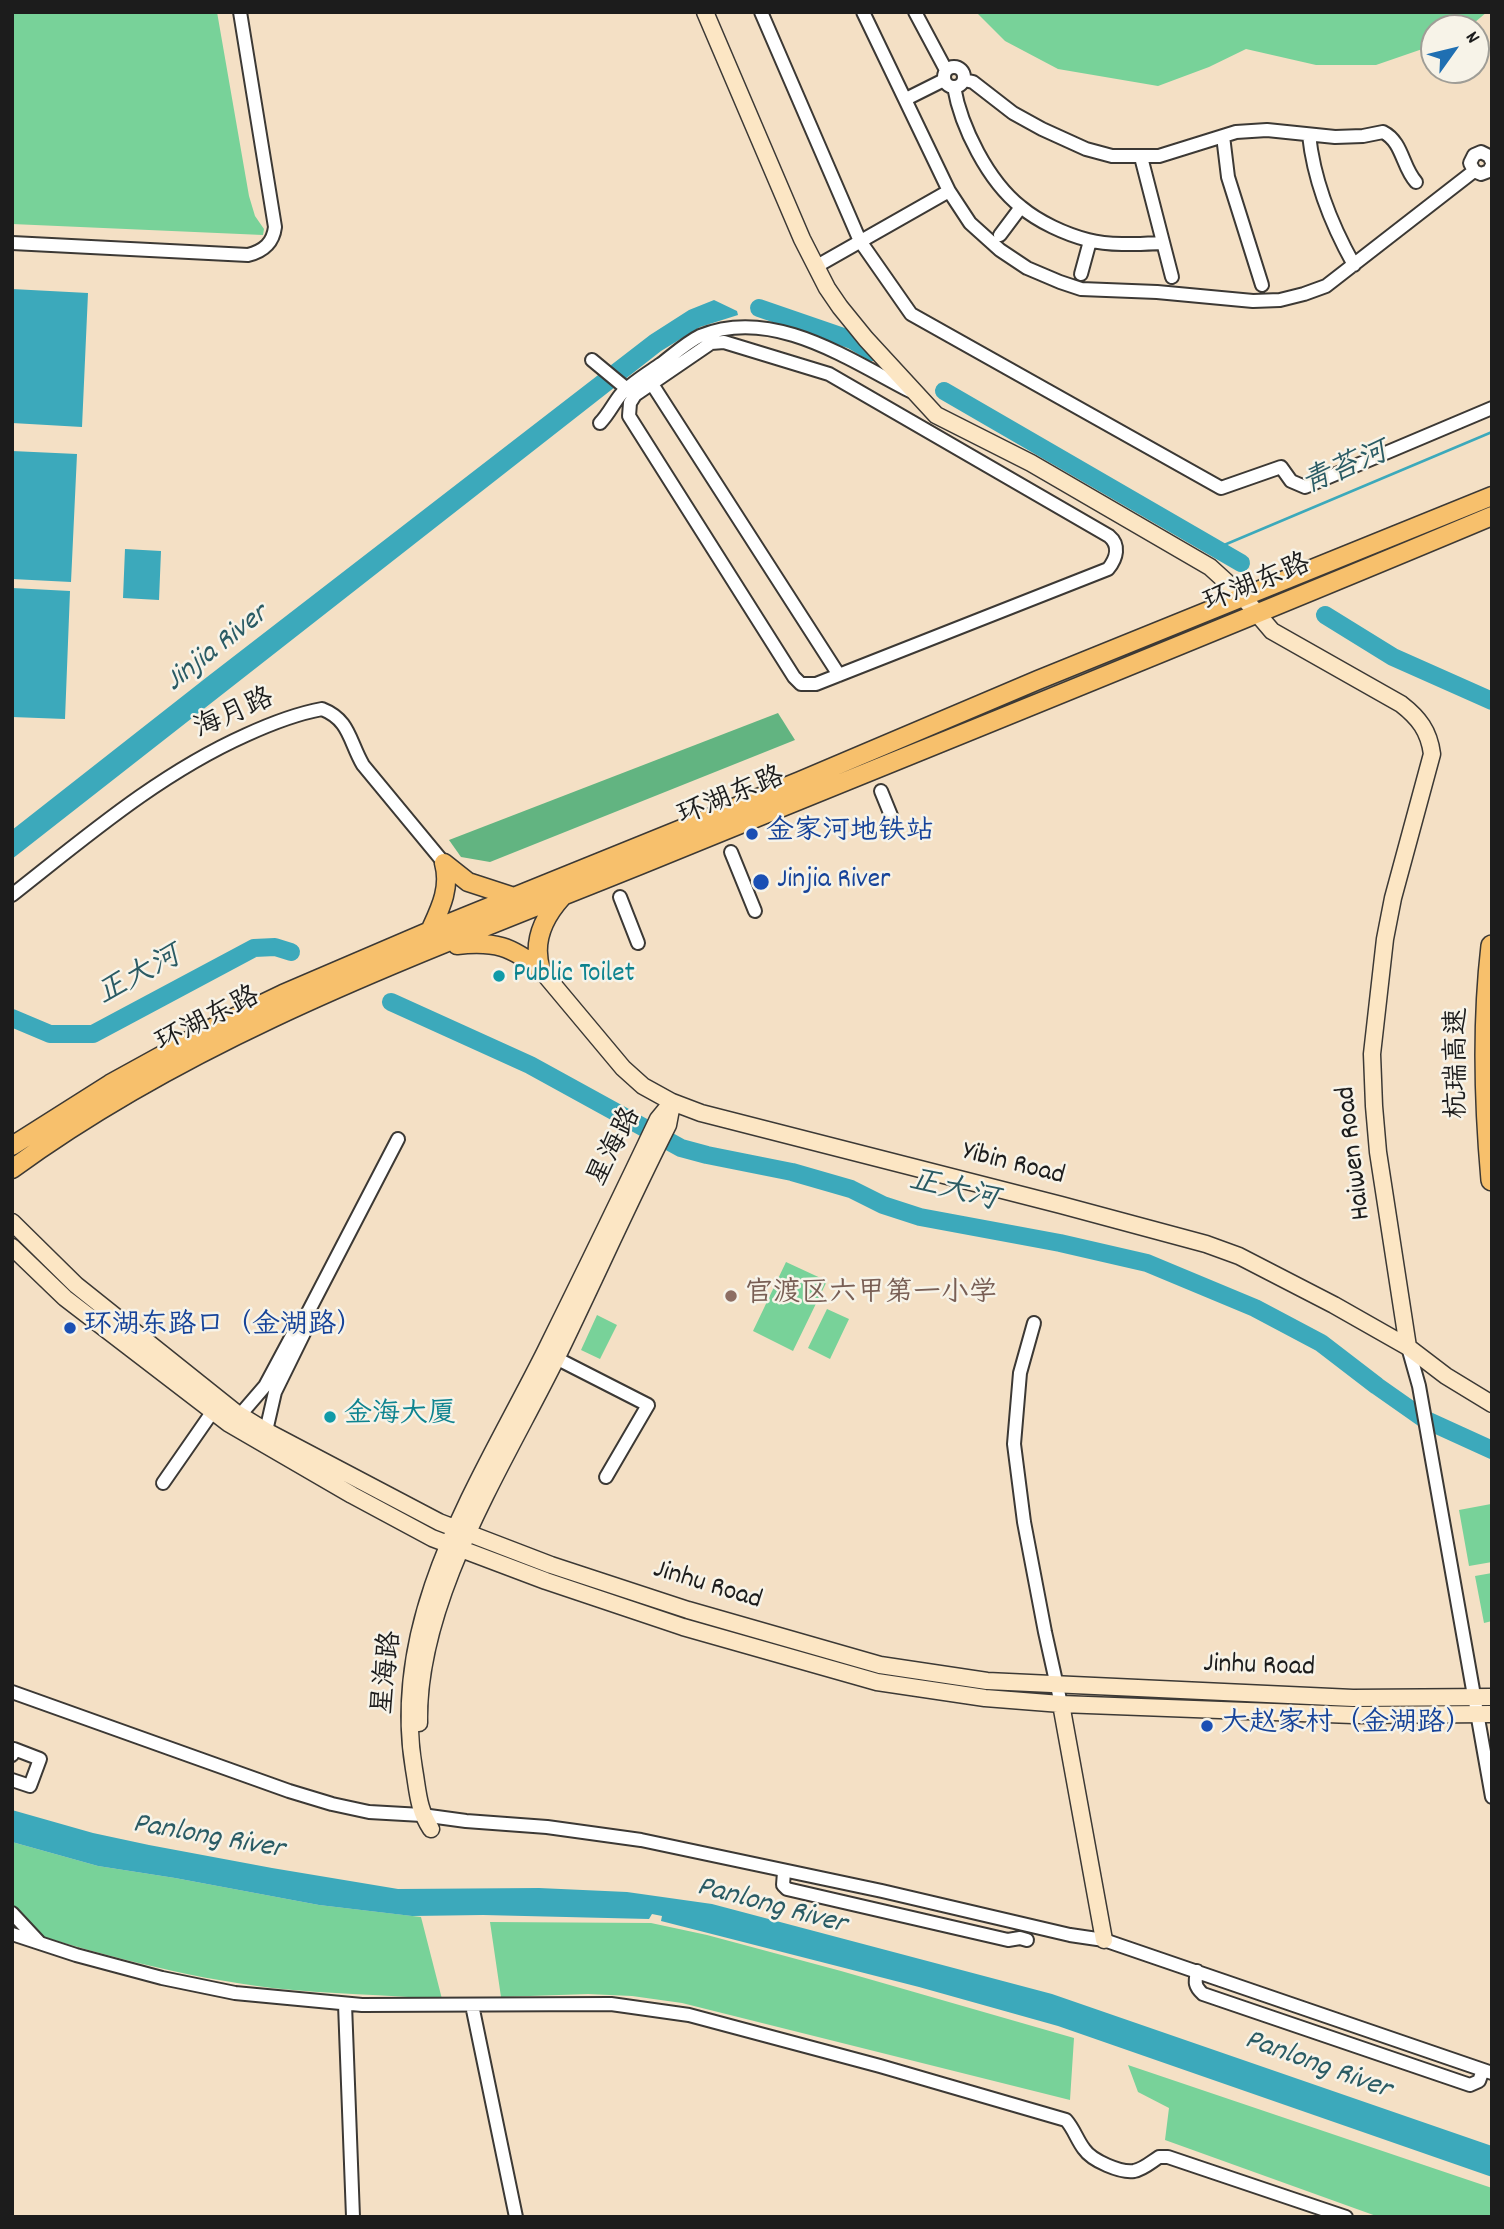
<!DOCTYPE html>
<meta charset="utf-8">
<style>
body{margin:0}
#map{position:relative;width:1504px;height:2229px;overflow:hidden;background:#f4e0c5;font-family:Dekko,sans-serif}
canvas{display:block}
.frame{position:absolute;inset:0;border:14px solid #1c1c1c;pointer-events:none}
.north{position:absolute;left:1420px;top:14px;width:70px;height:70px;box-sizing:border-box;background:#f7f3e8;border:2px solid #9f9d96;border-radius:50%;rotate:56deg;font-size:19px;font-weight:700;line-height:28px;text-align:center;color:#1c1c1c}
.north::after{content:'';display:block;margin:auto;width:24px;height:32px;background:#1f6fb2;clip-path:polygon(50% 0,100% 100%,50% 72%,0 100%)}
</style>
<div id="map">
<canvas width="1504" height="2229"></canvas>
<div class="frame"></div>
<div class="north">N</div>
</div>
<script>
const c = document.querySelector('canvas').getContext('2d');
c.lineJoin = 'round';
function paint(path, color) { c.fillStyle = color; c.fill(path, 'evenodd'); }
function trace(path, color, width, dash) { c.strokeStyle = color; c.lineWidth = width; c.lineCap = dash ? 'butt' : 'round'; c.setLineDash(dash || []); c.stroke(path); }
function label(font, color, halo, rows, align = 'center') {
  c.font = font + ' Dekko,"LXGW WenKai TC",sans-serif'; c.lineWidth = 5; c.setLineDash([]); c.textBaseline = 'middle'; c.strokeStyle = halo; c.fillStyle = color; for (const [text, x, y, turn = 0] of rows) {
    c.save(); c.translate(x, y); c.rotate((+turn || 0) * Math.PI / 180); c.textAlign = isNaN(turn) ? turn : align; if (halo) c.strokeText(text, 0, 0); c.fillText(text, 0, 0); c.restore();
  }
}
const green = new Path2D(`
 M12 12H217L249 196 255 216 264 229 263 235 12 224Z
 M976 12H1487L1468 28H1434V45L1376 65H1316L1246 49 1209 67 1158 86 1058 69 1005 41Z
 M786 1262 827 1281 793 1351 753 1331Z
 M827 1309 849 1319 830 1359 808 1348Z
 M597 1315 617 1325 600 1359 581 1350Z
 M1491 1504 1492 1562 1469 1566 1459 1510Z
 M1492 1573V1621L1484 1623 1475 1576Z
 M12 1842 98 1866 175 1878 319 1905 421 1917 442 1999C386 1995 328 1994 272 1988 183 1977 97 1954 12 1927Z
 M490 1922 651 1923 707 1935 841 1971 1074 2038 1070 2100 682 2003 632 1996 588 1994 501 1997Z
 M1128 2065 1492 2188V2217H1379L1165 2140 1169 2108 1138 2092Z`);
const forest = new Path2D(`
 M778 713 795 740 490 862 461 857 449 840Z`);
const water = new Path2D(`
 M12 289 88 293 82 427 12 423Z
 M714 300 737 311 738 315 700 327 661 351 12 859V830L207 677 650 335 689 310Z
 M12 451 77 454 71 582 12 579Z
 M125 549 161 551 159 600 123 598Z
 M12 588 70 591 65 719 12 717Z
 M12 1810 93 1833 149 1845 272 1868 398 1889 539 1888 627 1892 712 1904 1052 1994 1492 2146V2177L1058 2026 919 1987 661 1921 662 1916 652 1914 649 1919 483 1915 412 1916 319 1905 175 1878 98 1866 12 1842Z`);
const stream = new Path2D(`
 M1217 548 1492 432`);
const river = new Path2D(`
 M759 308 852 340 872 352
 M944 391 1241 563
 M1325 615 1393 657 1492 701
 M391 1002 530 1065 681 1148 707 1155 792 1172 851 1189 883 1205 920 1217 1060 1243 1147 1263 1255 1308 1321 1343 1377 1386 1424 1419 1492 1450
 M12 1018 50 1034H93L254 948 275 947 291 952`);
const street = new Path2D(`
 M761 12 860 241 911 314 1221 488 1281 467 1291 481 1305 487 1492 408
 M863 12 949 191 970 223 1000 250 1027 268 1060 282 1081 289 1157 292 1253 301 1280 300 1304 294 1326 286 1474 171
 M915 12 946 70
 M944 77a10 10 0 1 1 20 0a10 10 0 1 1-20 0Z
 M964 80 973 82 1013 113 1042 129 1086 149 1112 156H1159L1236 132 1267 130 1335 137 1363 136 1383 132C1403 142 1402 167 1416 182
 M954 87C961 127 988 181 1021 207 1039 222 1065 234 1088 240 1111 246 1140 244 1163 243
 M906 99 944 80
 M1309 135C1314 182 1331 224 1354 265
 M1223 136 1228 177 1262 285
 M1141 157 1172 277
 M1474 171 1470 163 1474 155 1481 152 1489 156 1492 162
 M1474 171 1481 174 1489 171 1492 165
 M1000 235 1021 207
 M12 243 248 255C264 251 273 243 275 227L240 12
 M817 266 949 191
 M1081 274 1090 241
 M724 342 829 374 1109 536C1120 545 1117 558 1108 569L816 684H801L794 677 629 416 630 403 635 395 711 343Z
 M592 360 627 389
 M652 384 839 675
 M600 423C609 414 614 402 622 393 633 382 648 373 661 364 673 355 686 343 700 336 772 306 848 359 910 391
 M881 791 892 818
 M731 852 755 911
 M12 895C87 836 159 774 246 735 270 724 295 714 322 709 350 720 349 741 363 765L444 863
 M620 897 638 943
 M1034 1323 1020 1373 1014 1444 1024 1522 1045 1632 1061 1704
 M1408 1347 1419 1386 1492 1797
 M548 1354 648 1405 606 1477
 M240 1415 265 1386 295 1330 304 1320 398 1139
 M266 1431 275 1392 304 1333V1320
 M163 1483 213 1411
 M12 1692 289 1791 332 1804 369 1812 422 1815 466 1821 547 1827 641 1840 882 1891 1070 1935 1104 1940 1492 2073
 M12 1755 14 1749 40 1759 30 1786 12 1780
 M784 1872 783 1885 787 1889 1008 1940 1020 1938 1027 1940
 M12 1913 40 1943
 M12 1934 76 1955 162 1978 235 1993 362 2005 611 2004 689 2015 880 2066 1066 2120C1074 2129 1077 2140 1084 2149 1092 2161 1121 2173 1134 2171 1144 2169 1151 2162 1159 2157H1168L1346 2217
 M1197 1971C1195 1982 1194 1986 1203 1994L1470 2085 1479 2081 1483 2070
 M345 2004 353 2217
 M472 2005 516 2217`);
const secondary = new Path2D(`
 M705 12 802 239 827 288 840 307 866 339 936 415 1031 463 1210 567 1243 597 1272 631 1401 704C1419 718 1429 731 1432 754L1393 898 1385 939 1372 1054 1374 1106 1378 1152 1408 1347
 M541 970 623 1068 643 1086 672 1102 701 1113 1061 1205 1206 1244 1239 1256 1334 1305 1408 1347 1446 1376 1492 1404
 M12 1222 76 1285 235 1412 266 1431 439 1522 551 1565 688 1610 880 1665 987 1681 1353 1698 1492 1697
 M12 1247 65 1298 228 1423 352 1495 432 1538 546 1581 683 1627 877 1682 985 1698 1061 1704 1353 1715 1492 1714
 M1061 1704 1104 1940
 M419 1723C416 1601 503 1466 556 1359 594 1281 629 1202 668 1125L672 1104
 M431 1829C418 1809 418 1792 414 1769 388 1617 480 1482 545 1352 583 1275 621 1197 658 1119L672 1102`);
const primary = new Path2D(`
 M430 931C440 909 451 888 444 863L468 882 514 897
 M457 945C495 941 511 946 541 970 532 943 543 918 562 897
 M12 1146 110 1084 210 1029 283 994 430 931 800 781 1038 680 1492 496
 M12 1169C201 1031 425 952 640 865 924 749 1209 635 1492 516`);
const highway = new Path2D(`
 M1492 946C1483 1023 1485 1102 1492 1180`);
const markers = [
 [752,834,7,"#1a4fb4"],
 [761,882,9,"#1a4fb4"],
 [499,976,7,"#0f9aa8"],
 [731,1296,7,"#8d6e63"],
 [70,1328,7,"#1a4fb4"],
 [330,1417,7,"#0f9aa8"],
 [1207,1726,7,"#1a4fb4"]
];
const streetNames = [
 ["环湖东路",1258,586,-22],
 ["海月路",235,716,-24],
 ["环湖东路",732,799,-22],
 ["环湖东路",209,1022,-27],
 ["杭瑞高速",1460,1063,-90],
 ["星海路",617,1148,-63],
 ["Haiwen Road",1356,1153,-97],
 ["Yibin Road",1013,1166,14],
 ["Jinhu Road",707,1587,17],
 ["Jinhu Road",1259,1668,2],
 ["星海路",390,1673,-84]
];
const transitNames = [
 ["金家河地铁站",766,834],
 ["Jinjia River",777,882],
 ["环湖东路口（金湖路）",84,1328],
 ["大赵家村（金湖路）",1221,1726]
];
const cultureNames = [
 ["Public Toilet",513,976],
 ["金海大厦",344,1417]
];
const educationNames = [
 ["官渡区六甲第一小学",745,1296]
];
const waterNames = [
 ["青苔河",1346,471,-23],
 ["Jinjia River",218,650,-38],
 ["正大河",140,978,-28],
 ["正大河",953,1193,14],
 ["Panlong River",208,1839,10],
 ["Panlong River",771,1908,15],
 ["Panlong River",1317,2067,20]
];
paint(green, '#78d299');
paint(forest, '#62b481');
paint(water, '#3ca9bb');
trace(stream, '#3ca9bb', 2.5);
trace(river, '#3ca9bb', 18);
trace(street, '#3c3935', 16);
trace(secondary, '#3c3935', 19);
trace(primary, '#3c3935', 21);
trace(highway, '#3c3935', 24);
trace(street, '#fff', 12);
trace(secondary, '#fce6c4', 16);
trace(primary, '#f7c06c', 18);
trace(highway, '#f7c06c', 21);
for (const [x, y, r, color] of markers) { const dot = new Path2D(); dot.arc(x, y, r, 0, 2 * Math.PI); c.fillStyle = color; c.fill(dot); trace(dot, '#f7f3e8', 2.5); }
label('28px', '#1c1c1c', '#f7f3e8', streetNames);
label('28px', '#164399', '#f7f3e8', transitNames, 'left');
label('28px', '#0d838f', '#f7f3e8', cultureNames, 'left');
label('28px', '#785e54', '#f7f3e8', educationNames, 'left');
label('italic 30px', '#2a5b64', '#f7f3e8', waterNames);
</script>
